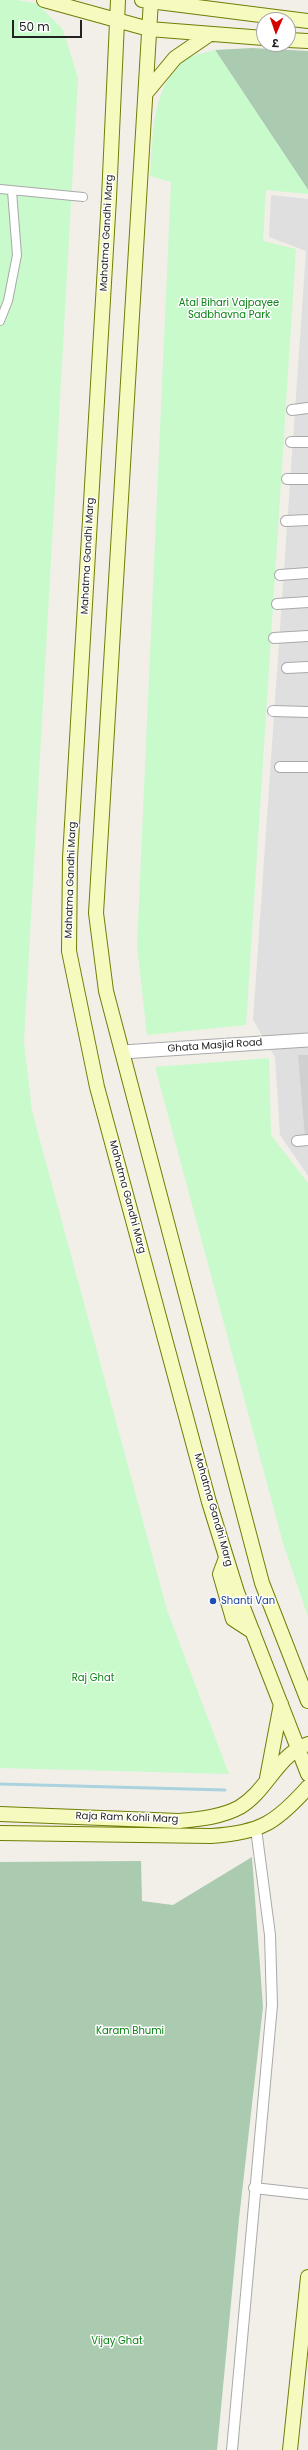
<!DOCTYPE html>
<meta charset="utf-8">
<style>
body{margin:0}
#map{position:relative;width:308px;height:2450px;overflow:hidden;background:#f2efe9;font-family:Poppins,"Noto Sans Devanagari",sans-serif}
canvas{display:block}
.north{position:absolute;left:256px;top:12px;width:40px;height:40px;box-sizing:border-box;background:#fff;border:1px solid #a7a7a7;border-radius:50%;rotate:182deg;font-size:11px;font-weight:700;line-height:16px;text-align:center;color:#222}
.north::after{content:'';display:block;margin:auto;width:14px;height:18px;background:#d40000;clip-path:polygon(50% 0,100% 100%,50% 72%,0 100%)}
.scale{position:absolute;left:12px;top:20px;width:70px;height:18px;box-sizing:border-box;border:2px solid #222;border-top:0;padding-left:5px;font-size:12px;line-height:14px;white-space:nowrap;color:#222;-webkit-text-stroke:3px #fff;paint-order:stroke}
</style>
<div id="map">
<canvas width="308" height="2450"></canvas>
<div class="north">उ</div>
<div class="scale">50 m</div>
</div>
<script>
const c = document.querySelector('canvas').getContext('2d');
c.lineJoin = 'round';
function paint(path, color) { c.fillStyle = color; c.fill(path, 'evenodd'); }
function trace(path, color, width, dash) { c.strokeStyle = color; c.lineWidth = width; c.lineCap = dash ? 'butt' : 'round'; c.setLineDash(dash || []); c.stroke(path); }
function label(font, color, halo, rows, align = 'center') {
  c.font = font + ' Poppins,sans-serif'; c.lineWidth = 3; c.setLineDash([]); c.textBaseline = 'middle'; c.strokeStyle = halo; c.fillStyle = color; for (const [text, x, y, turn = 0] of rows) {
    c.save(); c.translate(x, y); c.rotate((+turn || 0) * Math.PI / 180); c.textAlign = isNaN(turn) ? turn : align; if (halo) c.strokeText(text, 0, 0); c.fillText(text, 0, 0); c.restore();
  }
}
const residential = new Path2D(`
 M271 195 308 199V1176L280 1135 275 1057 253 1020 306 251 269 237Z`);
const religious = new Path2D(`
 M298 1055H308V1137H305Z`);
const cemetery = new Path2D(`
 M252 48 308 51V190L215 50Z
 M252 1857 263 2007 239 2219 217 2450H0V1862L141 1861 142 1901 173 1905Z`);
const park = new Path2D(`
 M0 0H17L38 4 63 30 78 78 24 1042 32 1111 167 1610 229 1774 0 1768Z
 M215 50 308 190V194L266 190 263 241 296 249 246 1025 147 1035 137 946 171 182 150 176C153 137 151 89 183 61 189 55 206 53 215 50Z
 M269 1058 271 1135 308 1183V1617L283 1543 155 1067Z`);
const stream = new Path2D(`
 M0 1784 225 1790`);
const pedestrian = new Path2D(`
 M0 189 83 197
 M0 321 8 301 17 255 12 191`);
const minor = new Path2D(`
 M292 410 308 408
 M291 442H308
 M287 479H308
 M286 521 308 520
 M280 575 308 573
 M277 604 308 602
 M274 638 308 636
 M287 668 308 667
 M273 711 308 712
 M280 767H308
 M297 1141 308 1140
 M254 2188 308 2194
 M232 2450 272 2005 270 1935 256 1829`);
const tertiary = new Path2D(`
 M122 1052 308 1040`);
const secondary = new Path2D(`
 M44 0 149 29 264 38
 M118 0 109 198 70 858 69 951 97 1087 209 1502 237 1592 308 1774
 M142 0 308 21
 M151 0 96 913 106 991 262 1583 308 1701
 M288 40 308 41
 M146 93 175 58 210 34
 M226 1558 220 1574 233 1619 253 1632
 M267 1778 281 1704
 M0 1814 179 1821C199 1819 222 1817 240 1807 267 1791 277 1755 308 1744
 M0 1833 211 1836C260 1833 276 1823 308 1787
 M290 2450 308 2277`);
const markers = [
 [213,1601,4,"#1a4fb4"]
];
const streetNames = [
 ["Mahatma Gandhi Marg",107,233,-87],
 ["Mahatma Gandhi Marg",88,556,-87],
 ["Mahatma Gandhi Marg",71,880,-88],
 ["Ghata Masjid Road",215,1046,-4],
 ["Mahatma Gandhi Marg",127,1197,75],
 ["Mahatma Gandhi Marg",213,1510,74],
 ["Raja Ram Kohli Marg",127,1818,2]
];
const parkNames = [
 ["Atal Bihari Vajpayee",229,303],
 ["Sadbhavna Park",229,315],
 ["Raj Ghat",93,1678],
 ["Karam Bhumi",130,2031],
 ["Vijay Ghat",117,2341]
];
const transitNames = [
 ["Shanti Van",221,1601]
];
paint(residential, '#e0dfdf');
paint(religious, '#d0d0d0');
paint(cemetery, '#aacbaf');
paint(park, '#c8facc');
trace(stream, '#aad3df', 3);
trace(pedestrian, '#a9a9a9', 10);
trace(minor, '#a9a9a9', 12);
trace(tertiary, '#a9a9a9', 15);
trace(secondary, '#707d05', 16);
trace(pedestrian, '#fff', 8);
trace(minor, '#fff', 10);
trace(tertiary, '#fff', 13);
trace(secondary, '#f7fabf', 14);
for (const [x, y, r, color] of markers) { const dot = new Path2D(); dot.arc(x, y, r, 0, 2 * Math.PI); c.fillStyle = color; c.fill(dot); trace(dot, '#fff', 1.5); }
label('10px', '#222', '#fff', streetNames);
label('10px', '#0c8416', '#fff', parkNames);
label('10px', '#164399', '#fff', transitNames, 'left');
</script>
